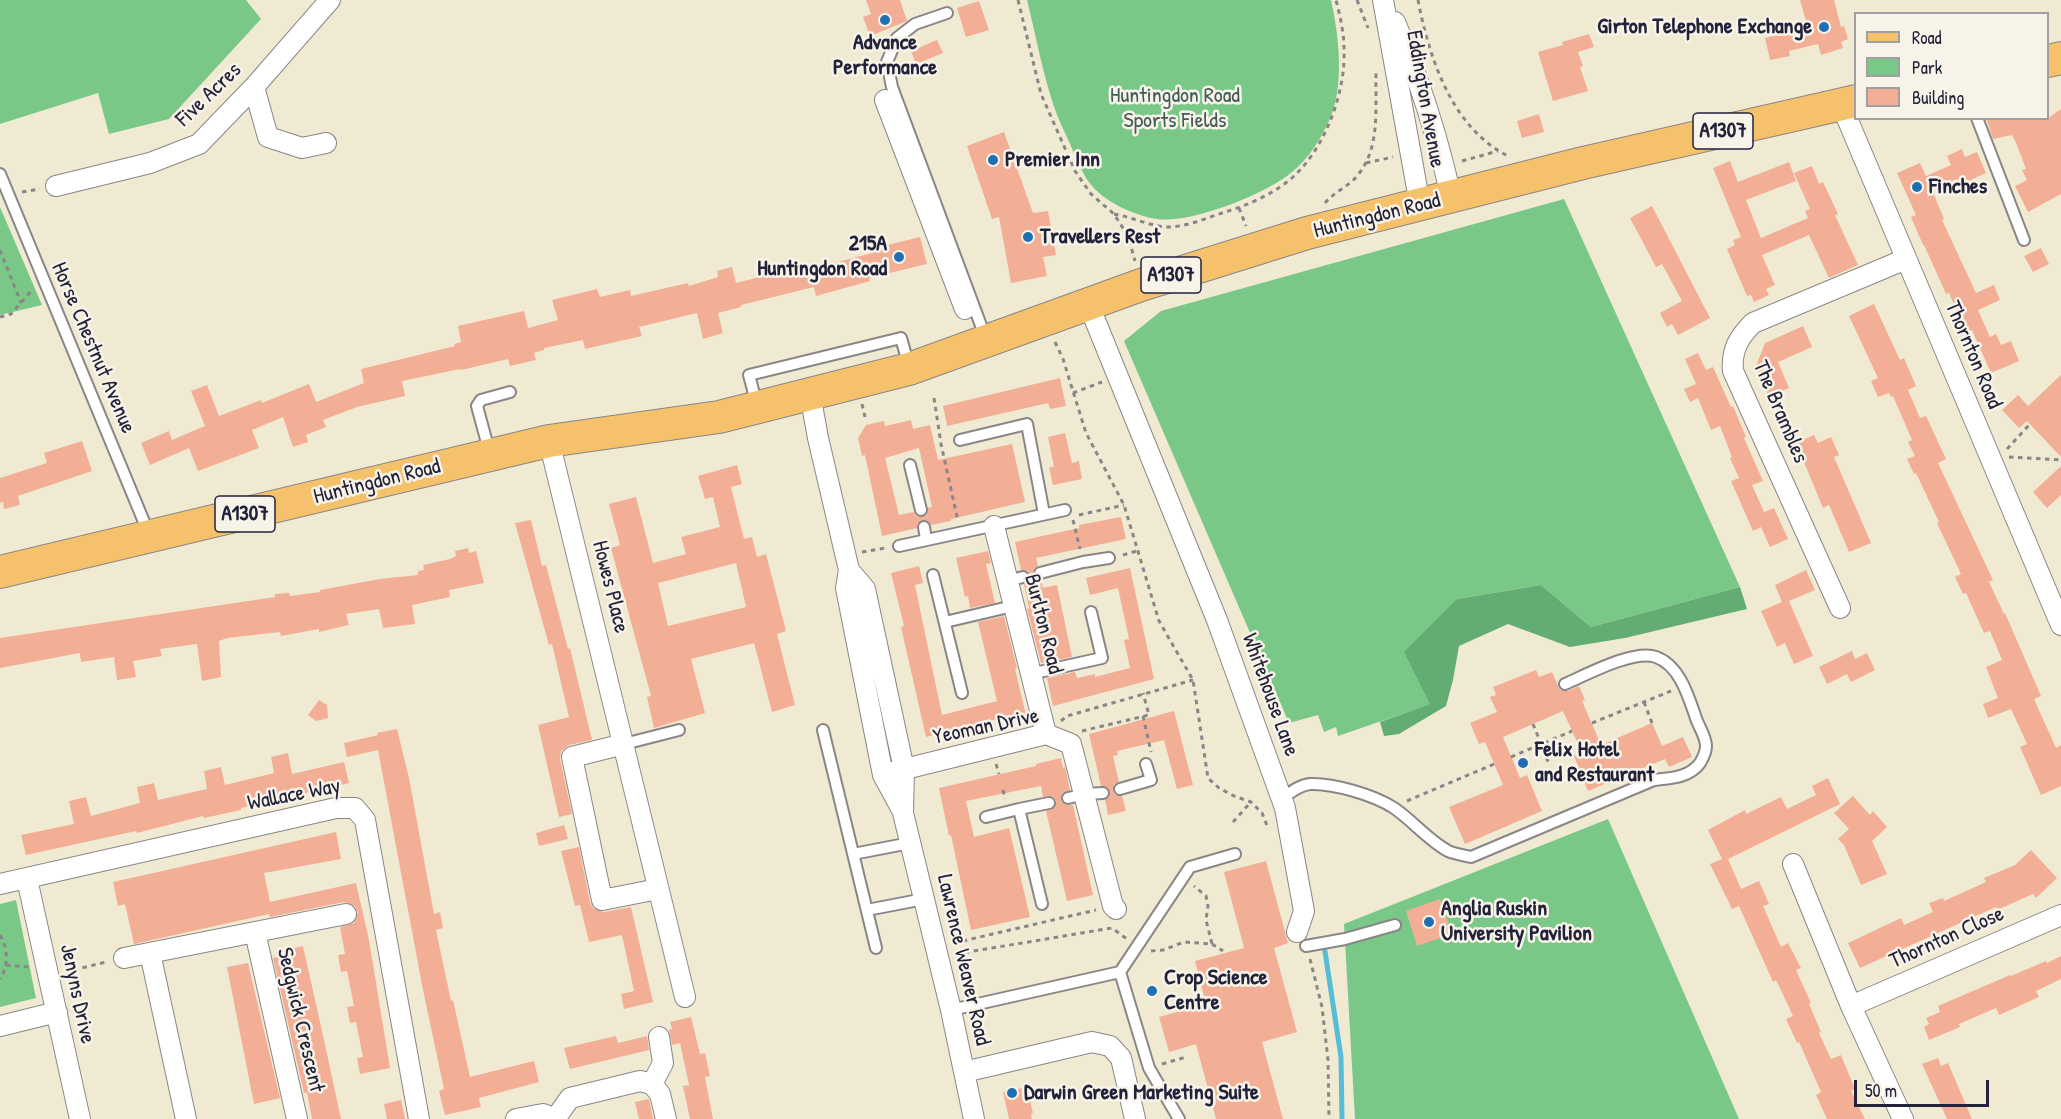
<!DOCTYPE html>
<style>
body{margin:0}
#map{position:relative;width:2061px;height:1119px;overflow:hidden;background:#f1ead3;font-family:"Patrick Hand",sans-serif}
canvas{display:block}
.legend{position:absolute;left:1854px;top:12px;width:195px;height:108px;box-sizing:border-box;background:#f7f3e8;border:2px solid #a29fa3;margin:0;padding:8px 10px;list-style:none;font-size:18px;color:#22223b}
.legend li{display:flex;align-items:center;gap:12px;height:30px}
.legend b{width:30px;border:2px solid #a29fa3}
.scale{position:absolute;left:1854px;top:1080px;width:135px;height:27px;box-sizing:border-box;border:3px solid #22223b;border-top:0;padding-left:8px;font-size:18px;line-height:21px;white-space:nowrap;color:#22223b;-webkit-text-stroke:4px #f7f3e8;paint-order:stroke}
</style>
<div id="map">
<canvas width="2061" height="1119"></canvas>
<ul class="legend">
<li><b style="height:8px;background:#f5c16b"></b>Road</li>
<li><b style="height:16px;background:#7ac888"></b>Park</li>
<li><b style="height:16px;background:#f2af96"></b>Building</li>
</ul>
<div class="scale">50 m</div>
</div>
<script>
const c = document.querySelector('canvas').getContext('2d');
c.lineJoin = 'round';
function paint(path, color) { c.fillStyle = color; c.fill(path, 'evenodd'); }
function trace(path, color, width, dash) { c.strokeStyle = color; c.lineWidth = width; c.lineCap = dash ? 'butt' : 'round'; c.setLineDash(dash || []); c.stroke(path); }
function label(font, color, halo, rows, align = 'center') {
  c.font = font + ' "Patrick Hand",sans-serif'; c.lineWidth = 5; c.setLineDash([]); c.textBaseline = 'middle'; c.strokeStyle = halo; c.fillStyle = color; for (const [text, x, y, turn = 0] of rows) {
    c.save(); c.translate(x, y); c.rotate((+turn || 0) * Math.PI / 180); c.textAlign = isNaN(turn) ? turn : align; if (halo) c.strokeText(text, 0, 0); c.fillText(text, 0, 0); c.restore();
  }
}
const green = new Path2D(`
 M0 0H246L261 19 169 119 109 134 98 93 0 124Z
 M1027 0H1331C1339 36 1345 86 1329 121 1321 138 1308 160 1292 172 1266 194 1191 224 1157 219 1136 216 1107 203 1093 187 1084 178 1079 163 1073 151 1066 134 1056 116 1051 97 1041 65 1035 32 1027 0Z
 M1564 199 1740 587 1591 627 1541 585 1457 599 1431 704 1338 736 1336 727 1324 732 1318 715 1289 723 1124 341 1161 311Z
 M0 207 42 305 0 315Z
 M1608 819 1739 1119H1355L1344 924Z
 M16 900 36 998 0 1007V904Z`);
const forest = new Path2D(`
 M1541 585 1591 627 1740 587 1747 609 1625 638 1570 647 1508 624 1459 646 1453 680 1446 706 1399 734 1384 736 1380 722 1430 704 1404 652 1457 599Z`);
const stream = new Path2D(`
 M1324 945 1341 1057 1342 1119`);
const building = new Path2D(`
 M866 0H900L907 21 870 36 863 17 871 14Z
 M1800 0H1834L1841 27 1844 26 1848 39 1841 42 1843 48 1821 55 1818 44 1789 51 1790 56 1770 60 1765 38 1782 34 1781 27 1806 21Z
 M979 1 989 30 966 37 957 8Z
 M1589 34 1594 47 1578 52 1583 66 1580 67 1588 91 1553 101 1538 52 1563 45 1562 42Z
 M937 40 943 53 916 64 911 51Z
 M2061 109V194L2028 212 2015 186 2027 180 2022 170 2026 169 2017 145 2012 135 1993 139 1986 118H2048Z
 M1539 114 1544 132 1522 138 1517 121Z
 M1004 132 1033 213 1048 211 1056 255 1043 257 1047 276 1011 283 999 217 992 219 967 146Z
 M1962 149 1965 157 1977 152 1986 173 1960 185 1957 179 1932 190 1944 219 1942 220 1976 293 1994 285 2000 300 1978 310 1990 337 1996 334 2001 345 2011 341 2019 361 1991 373 1972 330 1966 332 1949 293 1946 294 1924 245H1923L1911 217 1916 215 1897 173 1920 163 1926 176 1951 165 1947 156Z
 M1730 161 1738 182 1789 162 1796 181 1746 200 1761 238 1808 218 1805 211 1810 209 1794 173 1812 166 1819 184 1823 182 1838 214 1835 215 1858 265 1829 278 1809 235 1762 255 1775 285 1766 289 1769 295 1754 302 1751 295 1747 296 1727 249 1735 245 1733 240 1741 237 1713 168Z
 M1652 206 1710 318 1678 335 1672 324 1667 327 1660 313 1682 301 1662 264 1656 267 1630 218Z
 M920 237 927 264 869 278 870 281 816 296 814 287 741 305V307L718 313 723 333 703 339 697 313 639 327 642 336 585 349 583 340 544 348V350L534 353 536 360 510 366 508 359 461 370 460 369 402 381 405 396 357 407 323 420 326 427 306 435 308 442 293 447 283 417 252 430 259 448 198 471 189 448 150 465 141 443 169 431 172 440 205 426 191 391 207 385 219 416 261 400 262 403 309 384 316 402 364 383 361 369 455 346 454 344 461 342 458 326 524 311 528 328 558 320 552 300 597 289 600 297 630 290 631 296 688 283 689 286 718 277 717 271 732 267 736 283 787 270 788 275 872 253 871 249Z
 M2041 248 2049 264 2033 272 2024 256Z
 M1874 304 1900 360 1904 358 1916 386 1908 390 1920 418 1926 416 1946 459 1938 463 1993 580 1989 582 2004 614 2005 613 2041 696 2034 699 2056 748 2061 745V786L2041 795 2020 747 2027 744 2011 709 1988 718 1983 704 1998 698 1986 667 2002 660 1990 631 1984 633 1966 593 1963 594 1955 577 1961 574 1937 523 1939 522 1916 473 1914 474 1907 459 1915 456 1908 442 1912 440 1893 396 1891 397 1889 393 1878 397 1871 381 1878 378 1849 316Z
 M1803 326 1812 347 1778 362 1789 388 1769 397 1756 366 1765 343Z
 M1698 353 1706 370 1713 367 1731 407 1733 406 1746 437 1744 438 1763 481 1752 485 1764 512 1774 508 1788 539 1770 547 1761 527 1753 531 1731 481 1739 478 1730 458 1732 457 1720 426 1711 430 1698 398 1690 402 1684 389 1696 384 1685 359Z
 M2061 375V457L2027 421 2019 428 2002 410 2018 395 2028 406Z
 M1060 378 1066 406 1050 409 1048 403 947 426 943 406Z
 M911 420 913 429 930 425 938 460 1012 444 1025 502 951 519V521L931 525 927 520H922L917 524V528L882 536 865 455 862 456 858 438 866 425 884 421 885 426ZM919 448 932 507 928 508 927 515 922 517 916 516 914 512 899 515 885 458Z
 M1065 433 1072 463 1079 461 1082 479 1053 485 1049 467H1054L1048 437Z
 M1814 435 1818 443 1831 437 1839 455 1834 457 1871 543 1849 552 1829 505 1823 508 1796 443Z
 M82 441 92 471 18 496 20 505 4 509 3 502 0 503V478L47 463 44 453Z
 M737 465 742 484 731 487 744 539 752 537 757 557 766 554 786 631 777 634 795 705 772 712 754 643 691 659 705 713 654 728 647 697 651 696 611 548 620 545 609 504 636 497 653 563 686 554 681 537 720 527 713 497 705 499 698 476ZM736 563 746 607 668 626 658 583Z
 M2061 466V495L2047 508 2033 492Z
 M1121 517 1126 539 1036 558 1038 566 1033 570 1034 578 1041 580 1043 588 1057 585 1072 657 1041 663 1027 609 1029 608 1024 584 1029 582 1030 576 1028 571 1021 570 1015 542 1079 528V525Z
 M531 520 542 566 546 565 568 649 570 648 592 740 569 745 561 751 560 759 572 814 559 817 538 725 569 717 552 644 549 645 515 523Z
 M468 548 469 553 476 551 484 583 449 590 450 597 412 605 415 624 383 628 379 609 346 614 349 625 319 632V629L281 636 280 632 227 638 219 641 221 677 202 681 197 644 160 649 162 656 133 661 136 677 117 680 114 657 81 662 80 653 0 668V638L275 597V594L289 593 290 596 320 592V590L380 579 418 575V571L424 570 423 565 450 559 456 556 455 551Z
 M988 551 991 563 986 564 995 603 970 608 968 596 965 597 956 558Z
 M919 566 923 583 915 585 942 715 997 701 978 622 1004 616 1017 668 1015 669 1026 715 1002 721 1001 718 926 737 901 627 904 626 891 573Z
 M1130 568 1154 679 1053 706 1047 678 1075 672 1077 678 1095 674V677L1130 668 1124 640 1129 639 1118 588 1090 595 1086 578Z
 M1806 570 1815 590 1789 601 1813 656 1794 664 1785 643 1777 647 1761 611 1782 602 1775 585Z
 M1852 651 1855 659 1867 653 1875 670 1851 682 1847 674 1827 684 1819 667Z
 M1536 670 1539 677 1552 672 1560 690 1568 691 1579 686 1585 700 1582 701 1601 745 1652 723 1662 746 1683 737 1692 757 1669 767 1665 759 1588 791 1574 756 1582 753 1563 711 1503 737 1520 778 1527 775 1542 811 1465 844 1449 807 1503 785 1485 742 1479 744 1470 723 1497 712 1490 697 1496 695 1493 687Z
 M319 700 327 705 328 718 316 721 308 715Z
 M1174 711 1193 785 1177 789 1164 740 1117 751 1118 755 1113 756 1119 782 1114 784 1113 791 1115 795 1122 796 1126 811 1108 815 1105 800 1109 797 1110 792 1107 787 1101 786 1089 734Z
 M397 729 409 778 434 914 440 912 443 928 436 930 451 1001 453 1000 470 1077 534 1061 539 1082 479 1098 481 1107 445 1115 439 1091 444 1089 423 990 378 750 347 757 344 743 378 735 377 733Z
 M288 753 292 774 344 762 349 783 241 808V810L204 818 203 816 137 833 136 831 26 855 21 835 74 824 69 801 86 797 91 816 140 803 137 787 154 783 158 800 207 789 204 771 221 767 225 785 274 773 271 757Z
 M1061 758 1063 768 1065 767 1070 790 1062 793 1061 799 1065 805H1073L1093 895 1067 901 1046 811 1054 808 1056 801 1052 796 1043 797 1041 786 966 801 974 837 1009 828 1030 917 971 930 951 835 949 836 939 788 1036 766V764Z
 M1828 778 1840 804 1728 859 1741 889 1759 881 1769 904 1763 906 1781 947 1788 943 1801 968 1796 970 1811 1003 1809 1004 1821 1032 1819 1033 1831 1059 1841 1055 1855 1089 1851 1091 1865 1119H1827L1816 1095 1821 1092 1799 1042 1797 1043 1786 1019 1793 1016 1776 980 1773 982 1739 906 1732 909 1710 864 1722 859 1708 830 1745 810 1746 814 1781 797 1787 809 1816 795 1812 786Z
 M1853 796 1870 815 1873 811 1887 827 1872 841 1887 874 1861 885 1844 845 1838 839 1849 829 1834 813Z
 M564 825 568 839 539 846 536 833Z
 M336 832 341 859 264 873 270 902 356 883 369 940 390 1068 360 1074 357 1058 363 1057 356 1022 350 1023 347 1007 354 1006 347 971 341 972 338 955 345 954 340 927 354 923 358 912 355 906 344 902 270 917 269 914 134 944 125 904 118 906 113 882Z
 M579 847 590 902 593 908 604 912 631 907 653 1002 624 1009 621 994 634 991 622 935 589 942 580 905 575 906 561 851Z
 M2031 850 2057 878 2036 898 2033 894 1997 910 1996 907 1860 968 1848 943 1901 918 1904 925 1933 912 1929 903 1943 898 1944 901 1986 882 1984 878 2015 865Z
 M1266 861 1288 943 1274 948 1297 1032 1262 1042 1283 1119H1216L1196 1044 1169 1052 1159 1017 1206 1004 1195 961 1244 948 1224 872Z
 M1440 899 1452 934 1417 946 1406 911Z
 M303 946 324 1040 341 1119H312L307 1093H304L273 958 277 957 276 952Z
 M2061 956V979L2036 991 2039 997 1999 1015 1996 1008 1959 1024 1960 1027 1929 1040 1924 1027 1929 1024 1926 1018 1940 1012 1938 1006 2010 975 2011 976 2046 961 2047 963Z
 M248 963 280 1098 254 1104 227 967Z
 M691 1017 700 1054 705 1053 710 1076 705 1077 713 1119H690L683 1086 689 1085 680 1043 672 1045 669 1030 672 1029 670 1022Z
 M616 1036 618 1043 647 1036 649 1050 570 1069 564 1048Z
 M1938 1058 1941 1066 1948 1063 1972 1119H1947L1922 1064Z
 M1027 1087 1033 1113 1031 1114 1032 1119H1009L1003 1092Z
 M649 1099 653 1119H639L635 1102Z
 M401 1100 405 1119H387L384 1104Z`);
const path = new Path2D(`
 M1018 0 1041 94 1075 171 1091 194 1114 214 1128 236 1135 261
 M1357 0 1368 28
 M1418 0C1429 58 1452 128 1508 156
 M1462 161 1498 151
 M1366 163 1393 157
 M22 192 40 189
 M1325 203C1334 192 1348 187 1357 176 1381 148 1375 107 1376 73
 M1239 208 1246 226
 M1114 214C1132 217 1149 226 1167 227 1187 227 1206 218 1225 212 1248 205 1274 194 1293 177 1325 148 1346 92 1344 49 1344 32 1340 16 1336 0
 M0 250 21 303
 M0 317 11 314 32 290
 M1055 342 1063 359 1086 433 1124 505 1159 621 1193 680 1208 778 1219 788 1234 796 1251 802 1262 813 1268 828
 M1073 393 1102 382
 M934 398 941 444 958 521
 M862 404 865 417
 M2007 449 2030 424
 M2009 457 2061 460
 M1079 515 1124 505
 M1073 520 1080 549
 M862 552 885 548
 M1123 555 1137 551
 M1644 702 1652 723
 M1143 716 1151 752
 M1061 721 1067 716 1193 680
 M1592 723 1671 691
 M1533 724 1549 764
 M1082 731 1149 715 1143 693
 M1511 757 1572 731
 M996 764 999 774
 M1003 790 1005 799
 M1407 801 1494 764
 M1233 822 1251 802
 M0 935C8 949 9 965 0 979
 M954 943 1096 910
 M1212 944 1223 951
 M1151 951 1163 950 1184 942 1212 944 1206 920 1208 906 1206 896 1194 886
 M956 954 1112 928 1127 939
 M1310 959 1322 1007 1328 1060 1329 1119
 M6 965 28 967
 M65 972 106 962
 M1162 1064 1186 1057`);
const service = new Path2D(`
 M947 13 915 24 897 38 887 62 892 87 986 339
 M1977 118 2024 240
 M0 174 149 534
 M757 405 749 375 901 338 909 366
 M960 440 1027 424 1044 514
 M490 454 477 406 481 400 510 392
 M910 465 921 510
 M924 527 926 539
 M899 546 1065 510
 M1040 573 1083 562 1109 558
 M933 575 962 693
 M1007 581 1023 577
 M945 622 1013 606
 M1030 674 1102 658 1091 612
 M823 730 876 948
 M624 744 679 730
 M1120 789 1151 780 1146 764
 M1068 798 1085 794 1103 793
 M1281 799C1290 793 1299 785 1310 784 1333 783 1374 795 1394 808 1413 821 1428 840 1448 851 1455 854 1463 855 1471 857L1654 780C1670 778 1689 778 1700 763 1703 758 1706 753 1706 746 1706 738 1700 728 1697 721 1689 699 1681 666 1656 657 1634 649 1586 675 1565 684
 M986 817 1019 809
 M853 854 910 843
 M1042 904 1019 809 1049 803
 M867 910 924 899
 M1306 946 1345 939 1395 925
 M1120 972 1190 867 1235 854
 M951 1010 1120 972 1149 1068 1179 1119`);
const minor = new Path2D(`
 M1383 0 1420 205
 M1395 22C1419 79 1438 137 1451 197
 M254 87 268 137 302 148 326 143
 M885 100 965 309
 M1841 104 2061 625
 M56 186 150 163 199 144 254 87 330 0
 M1088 303 1217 620 1285 808 1304 911 1297 932
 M810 394 818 438 849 570 846 588 883 775 902 810
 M549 441 685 997
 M994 526 1046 734
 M849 570 865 589 904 769 903 813 951 1010 974 1119
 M1840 608 1733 371C1731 350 1739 337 1753 323L1906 259
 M624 744 572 757 602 900 658 889
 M893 772 1046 734 1071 744 1113 906 1116 909
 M1793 864 1851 1006
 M27 879 80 1119
 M0 884 336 808H355L365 820 419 1119
 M255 932 297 1119
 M150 953 186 1119
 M124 958 346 914
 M0 1026 57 1012
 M964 1072 1092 1042 1110 1046 1121 1058 1135 1119
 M652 1084 663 1063 659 1037
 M516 1119 543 1114 555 1119
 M555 1119 570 1098 640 1081 652 1084 660 1094 666 1119
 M1903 1119 1851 1006 2061 915`);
const primary = new Path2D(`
 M2048 61 2061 58
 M0 572 549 441 719 417 909 369 1141 285 1307 233 1583 163 1856 101`);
const markers = [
 [885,20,6,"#1f6fb2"],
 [1824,27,6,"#1f6fb2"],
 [993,160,6,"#1f6fb2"],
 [1917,187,6,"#1f6fb2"],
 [1028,237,6,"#1f6fb2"],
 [899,257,6,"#1f6fb2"],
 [1523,763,6,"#1f6fb2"],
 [1429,922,6,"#1f6fb2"],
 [1152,991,6,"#1f6fb2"],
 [1012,1093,6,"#1f6fb2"]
];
const shields = [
 [1723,131,60],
 [1171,275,60],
 [245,514,60]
];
const shieldNames = [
 ["A1307",1723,131],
 ["A1307",1171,275],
 ["A1307",245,514]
];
const poiNames = [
 ["Girton Telephone Exchange",1812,27,"right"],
 ["Advance",885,43,"center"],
 ["Performance",885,68,"center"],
 ["Premier Inn",1005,160],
 ["Finches",1929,187],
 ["Travellers Rest",1040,237],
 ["215A",887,244,"right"],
 ["Huntingdon Road",887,269,"right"],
 ["Felix Hotel",1535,750],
 ["and Restaurant",1535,775],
 ["Anglia Ruskin",1441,909],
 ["University Pavilion",1441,934],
 ["Crop Science",1164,978],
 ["Centre",1164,1003],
 ["Darwin Green Marketing Suite",1024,1093]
];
const streetNames = [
 ["Five Acres",209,95,-44],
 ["Eddington Avenue",1425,99,80],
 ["Huntingdon Road",1377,216,-14],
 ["Horse Chestnut Avenue",93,348,67],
 ["Thornton Road",1973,355,67],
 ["The Brambles",1780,412,67],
 ["Huntingdon Road",377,482,-14],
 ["Howes Place",610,587,76],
 ["Burlton Road",1043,624,76],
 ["Whitehouse Lane",1270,695,70],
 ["Yeoman Drive",986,727,-12],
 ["Wallace Way",294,795,-11],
 ["Thornton Close",1947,938,-24],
 ["Lawrence Weaver Road",963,960,77],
 ["Jenyns Drive",77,994,78],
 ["Sedgwick Crescent",300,1020,77]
];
const parkNames = [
 ["Huntingdon Road",1175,96],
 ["Sports Fields",1175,121]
];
paint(green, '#7ac888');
paint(forest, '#63ac74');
trace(stream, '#57bcd5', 5);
paint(building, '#f2af96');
trace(service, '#8a8687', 14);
trace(minor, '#8a8687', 22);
trace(primary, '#8a8687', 34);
trace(path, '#8a8687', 3, [4.5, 4.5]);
trace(service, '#fff', 10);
trace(minor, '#fff', 20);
trace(primary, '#f5c16b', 32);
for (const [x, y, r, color] of markers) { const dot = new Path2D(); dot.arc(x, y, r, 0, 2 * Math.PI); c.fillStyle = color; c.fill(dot); trace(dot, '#f7f3e8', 2); }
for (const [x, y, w] of shields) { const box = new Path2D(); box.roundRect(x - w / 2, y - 18, w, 36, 4.5); c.fillStyle = '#f7f3e8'; c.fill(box); trace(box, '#22223b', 1.5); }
label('bold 21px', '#22223b', null, shieldNames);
label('bold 22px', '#22223b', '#f7f3e8', poiNames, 'left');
label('22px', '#22223b', '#f7f3e8', streetNames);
label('22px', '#415c56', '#f7f3e8', parkNames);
</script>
